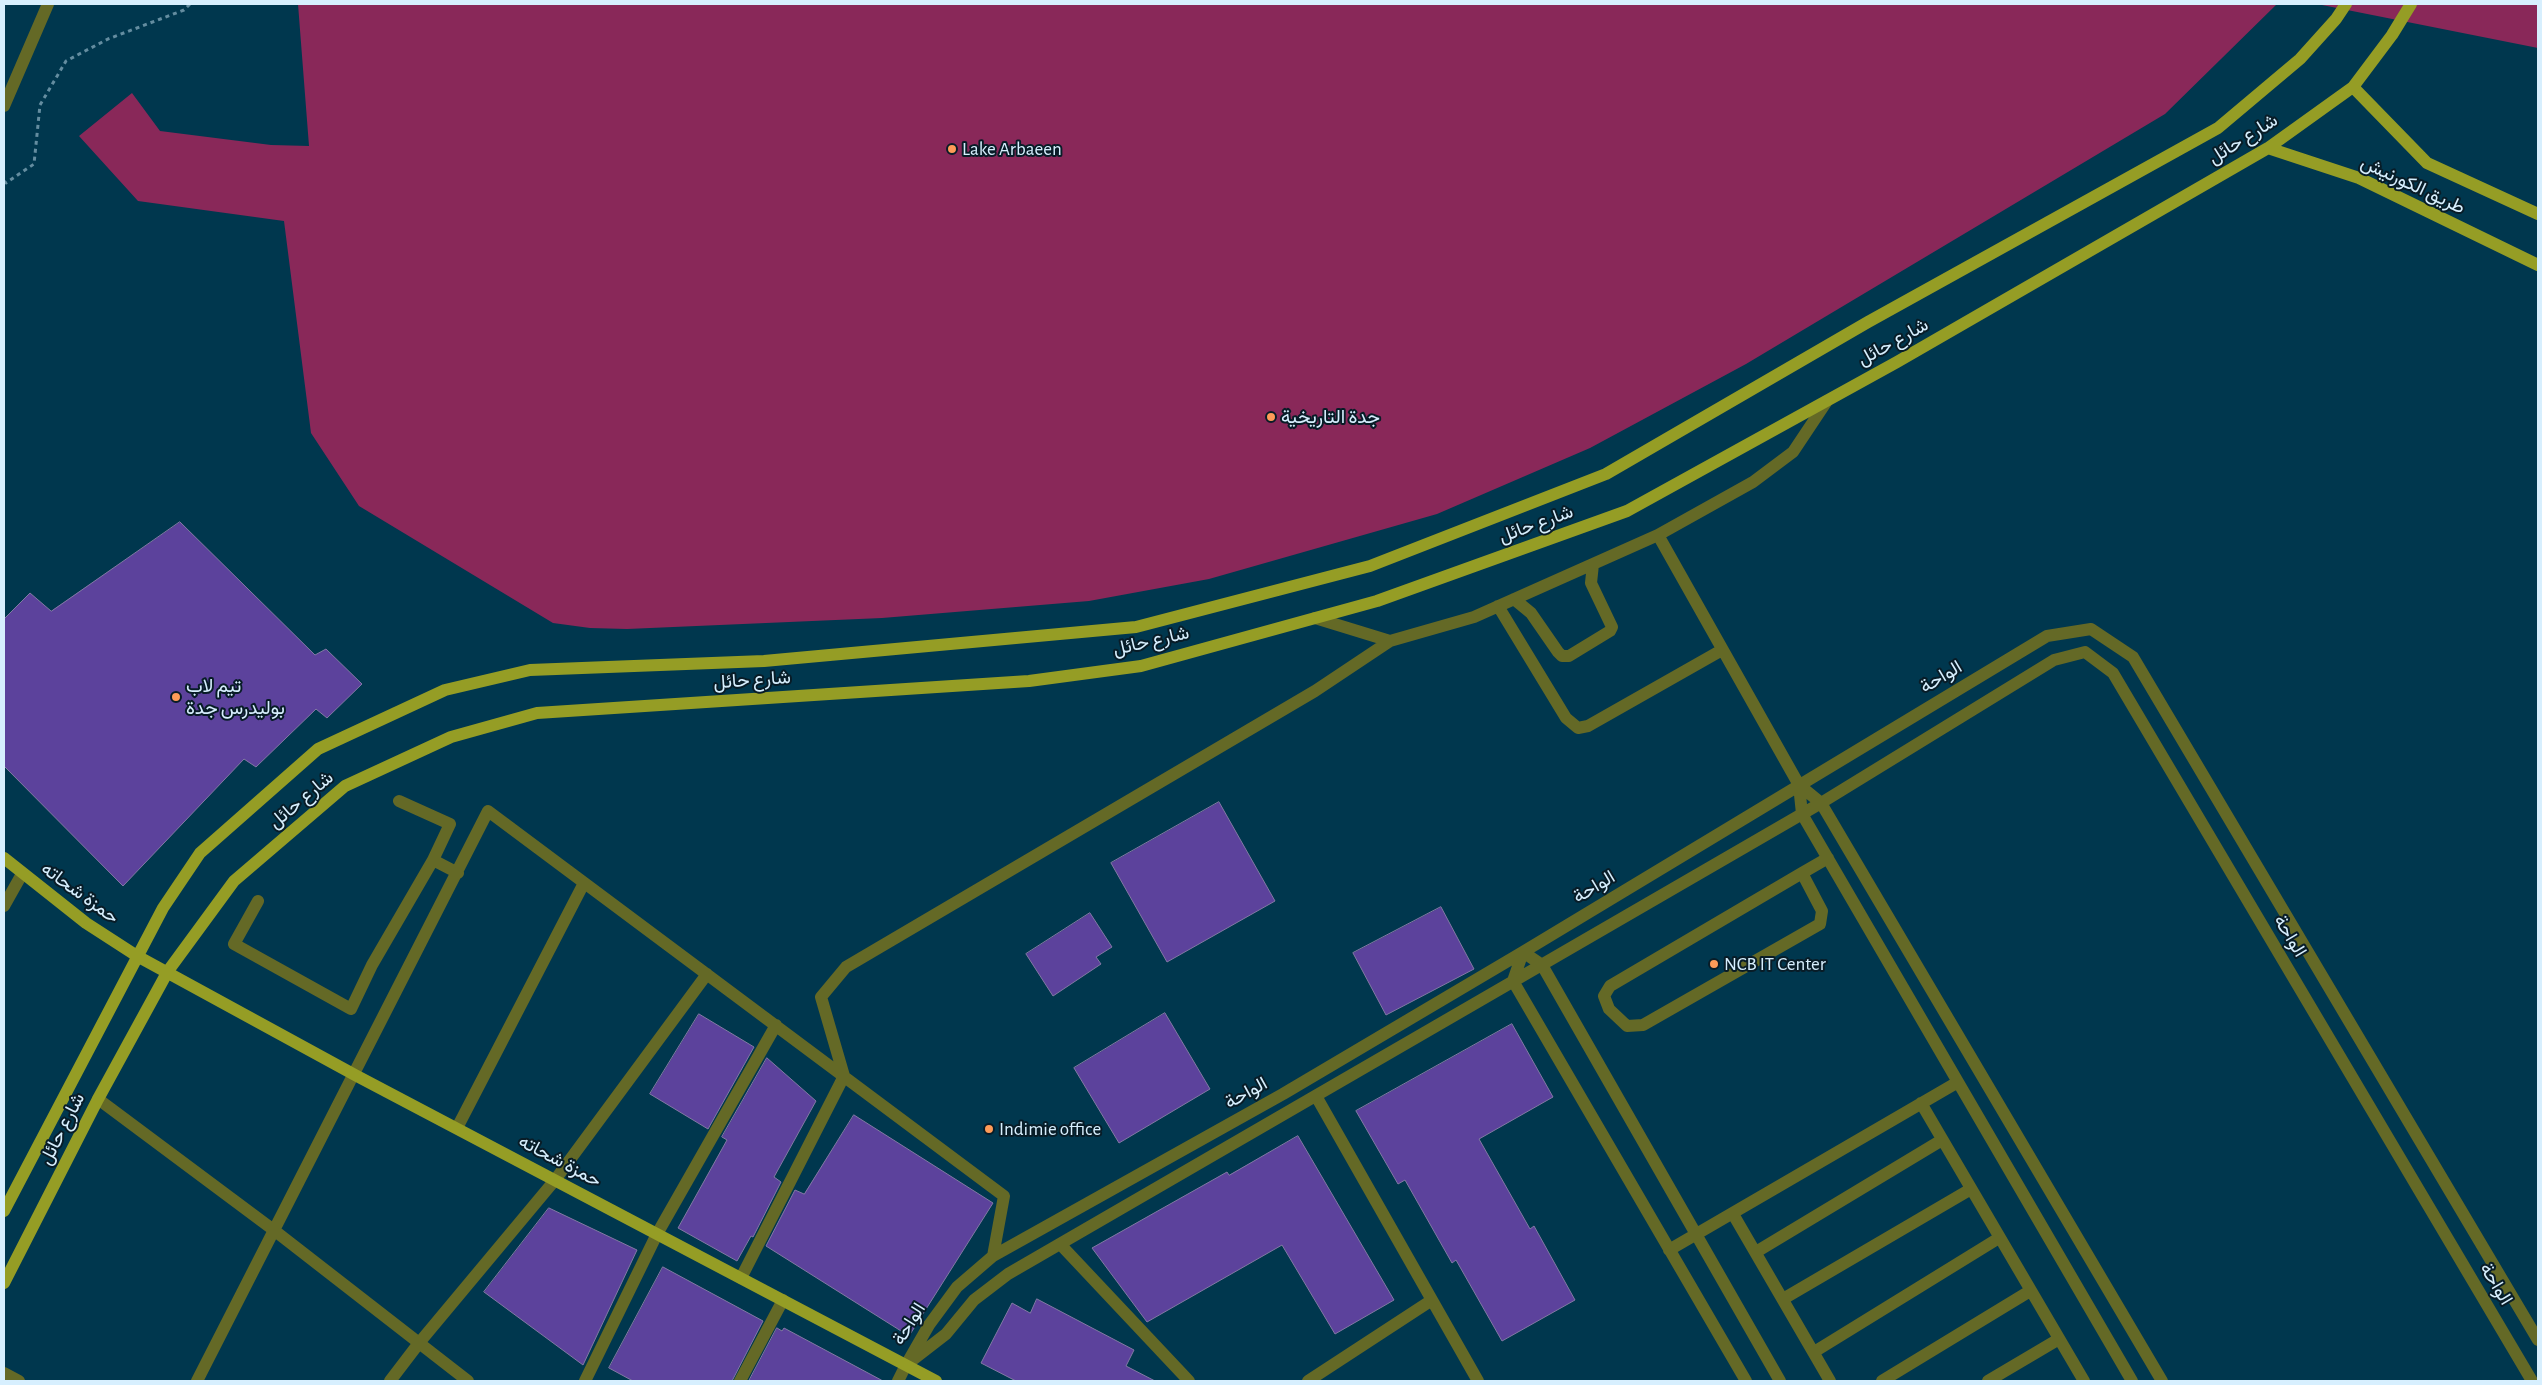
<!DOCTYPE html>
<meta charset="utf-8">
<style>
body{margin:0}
#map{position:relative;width:2542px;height:1385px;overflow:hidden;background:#00374e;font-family:"Alegreya Sans",sans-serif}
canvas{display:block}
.frame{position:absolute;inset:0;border:5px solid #d7effe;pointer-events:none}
</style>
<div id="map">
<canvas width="2542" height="1385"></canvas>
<div class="frame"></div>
</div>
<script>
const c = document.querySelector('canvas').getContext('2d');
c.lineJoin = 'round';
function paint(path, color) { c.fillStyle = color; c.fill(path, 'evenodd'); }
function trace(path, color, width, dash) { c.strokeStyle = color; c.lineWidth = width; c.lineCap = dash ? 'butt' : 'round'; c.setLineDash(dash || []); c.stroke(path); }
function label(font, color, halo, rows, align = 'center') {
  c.font = font + ' "Alegreya Sans",Vazirmatn,sans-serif'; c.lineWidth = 4; c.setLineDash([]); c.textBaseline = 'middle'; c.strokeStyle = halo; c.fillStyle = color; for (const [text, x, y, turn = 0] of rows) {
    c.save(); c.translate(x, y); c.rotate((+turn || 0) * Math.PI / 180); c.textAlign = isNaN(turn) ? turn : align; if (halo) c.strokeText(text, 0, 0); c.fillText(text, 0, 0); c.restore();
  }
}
const water = new Path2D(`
 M298 4H2277L2165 114 1746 364 1590 448 1437 514 1209 579 1089 601 882 618 627 629 590 628 553 623 359 506 311 433 284 221 138 201 79 136 132 93 160 131 271 145 309 146Z
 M2317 4H2538V48Z`);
const building = new Path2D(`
 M180 522 315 655 326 649 362 684 327 718 316 709 256 767 244 759 123 886 4 766V619L30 593 51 611Z
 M1219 802 1275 901 1167 962 1111 863Z
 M1441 907 1474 969 1386 1015 1353 953Z
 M1090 913 1112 947 1096 957 1101 964 1053 996 1026 954Z
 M1165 1013 1210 1089 1119 1143 1074 1068Z
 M699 1014 754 1047 708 1129 650 1094Z
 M1512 1024 1553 1097 1479 1139 1530 1229 1534 1226 1575 1300 1502 1341 1456 1260 1452 1263 1405 1180 1398 1184 1356 1111Z
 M767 1058 816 1101 774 1177 781 1182 753 1237 751 1236 737 1261 678 1228 727 1140 722 1137Z
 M854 1115 993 1203 909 1336 766 1246 795 1190 804 1194Z
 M1298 1136 1394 1300 1335 1334 1282 1245 1147 1322 1092 1248 1227 1172 1229 1175Z
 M549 1208 637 1250 583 1365 484 1292Z
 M663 1267 763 1321 732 1381H633L609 1368Z
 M1037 1299 1134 1350 1126 1366 1155 1381H1016L981 1363 1012 1303 1030 1313Z
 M777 1328 782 1331 784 1328 883 1381H749Z`);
const path = new Path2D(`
 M4 181 6 183 34 164 40 105 66 61 108 39 184 10 190 4`);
const minor = new Path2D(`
 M4 106 48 4
 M1658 535 1799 785
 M1514 599 1531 613 1558 652 1562 656H1569L1610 631 1612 627 1591 583 1593 564
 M1498 606 1566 718 1578 728 1588 726 1722 650
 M1315 618 1390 641 1474 617 1658 535 1753 482 1793 452 1827 401
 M399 801 450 824 433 860 458 873
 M1802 873 1822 911 1820 924 1643 1025 1627 1026 1609 1009 1604 996 1610 986 1802 873 1828 858
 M258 901 234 944 351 1009 372 965 433 860
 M4 906 22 874
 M1316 1096 1478 1381
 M98 1099 275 1231 468 1381
 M1921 1103 2084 1381
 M457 1128 584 883
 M1733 1214 1830 1381
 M1060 1244 1189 1381
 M1669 1250 1958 1082
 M1756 1252 1942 1140
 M741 1278 844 1076 821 997 846 967 1315 691 1390 641
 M1783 1299 1971 1189
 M1814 1352 1999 1238
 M4 1373 19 1381
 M197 1381 488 811 1004 1196 993 1256
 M390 1381 419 1343 555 1180 707 974
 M585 1381 657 1234 776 1025
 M740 1381 783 1300
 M898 1381 906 1365
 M1308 1381 1432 1300
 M1746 1381 1513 981 1523 952 1542 965 1780 1381
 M1882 1381 2030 1291
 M1988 1381 2059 1339
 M2132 1381 1802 814 1799 785 1821 803 2162 1381
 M2532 1381 2113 673 2085 652 2054 660 1821 803 1008 1274 974 1300 946 1334 906 1365 929 1325 957 1287 993 1256 1283 1094 1523 952 2047 636 2091 629 2133 657 2538 1340`);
const major = new Path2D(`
 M2353 87 2427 163 2538 214
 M2268 148 2359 178 2538 265
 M4 858 86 923 137 956 355 1075 936 1381
 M4 1211 163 908 200 853 318 749 445 690 530 670 764 661 1136 627 1370 566 1606 474 1868 322 2218 128 2300 59 2336 19 2346 4
 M4 1283 98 1099 168 971 234 881 345 786 451 737 537 713 1029 681 1141 666 1377 601 1627 511 1897 362 2268 148 2353 87 2392 35 2411 4`);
const markers = [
 [952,149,5,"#fe9b58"],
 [1271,417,5,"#fe9b58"],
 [176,697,5,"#fe9b58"],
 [1714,964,5,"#fe9b58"],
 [989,1129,5,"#fe9b58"]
];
const streetNames = [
 ["شارع حائل",2243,139,-32],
 ["طريق الكورنيش",2413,185,25],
 ["شارع حائل",1893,342,-29],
 ["شارع حائل",1536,524,-20],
 ["شارع حائل",1151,641,-13],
 ["الواحة",1941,677,-31],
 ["شارع حائل",752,680,-4],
 ["شارع حائل",301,800,-40],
 ["الواحة",1594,887,-31],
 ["حمزة شحاته",80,893,36],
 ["الواحة",2290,936,59],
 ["الواحة",1246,1093,-29],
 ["شارع حائل",62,1129,-63],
 ["حمزة شحاته",560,1161,28],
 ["الواحة",2496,1284,59],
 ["الواحة",909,1324,-58]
];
const poiNames = [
 ["Lake Arbaeen",962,149],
 ["جدة التاريخية",1281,417],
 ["تيم لاب",186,686],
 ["بوليدرس جدة",186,708],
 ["NCB IT Center",1724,964],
 ["Indimie office",999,1129]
];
paint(water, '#892859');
paint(building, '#5c429c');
trace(building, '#8279a4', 1);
trace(path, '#648da0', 3, [4, 4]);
trace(minor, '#646926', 12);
trace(major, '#959d25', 12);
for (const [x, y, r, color] of markers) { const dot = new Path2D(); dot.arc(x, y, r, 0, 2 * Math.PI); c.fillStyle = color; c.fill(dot); trace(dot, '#081c27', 2); }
label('19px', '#d7effe', '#081c27', streetNames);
label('19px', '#d7effe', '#081c27', poiNames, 'left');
</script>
